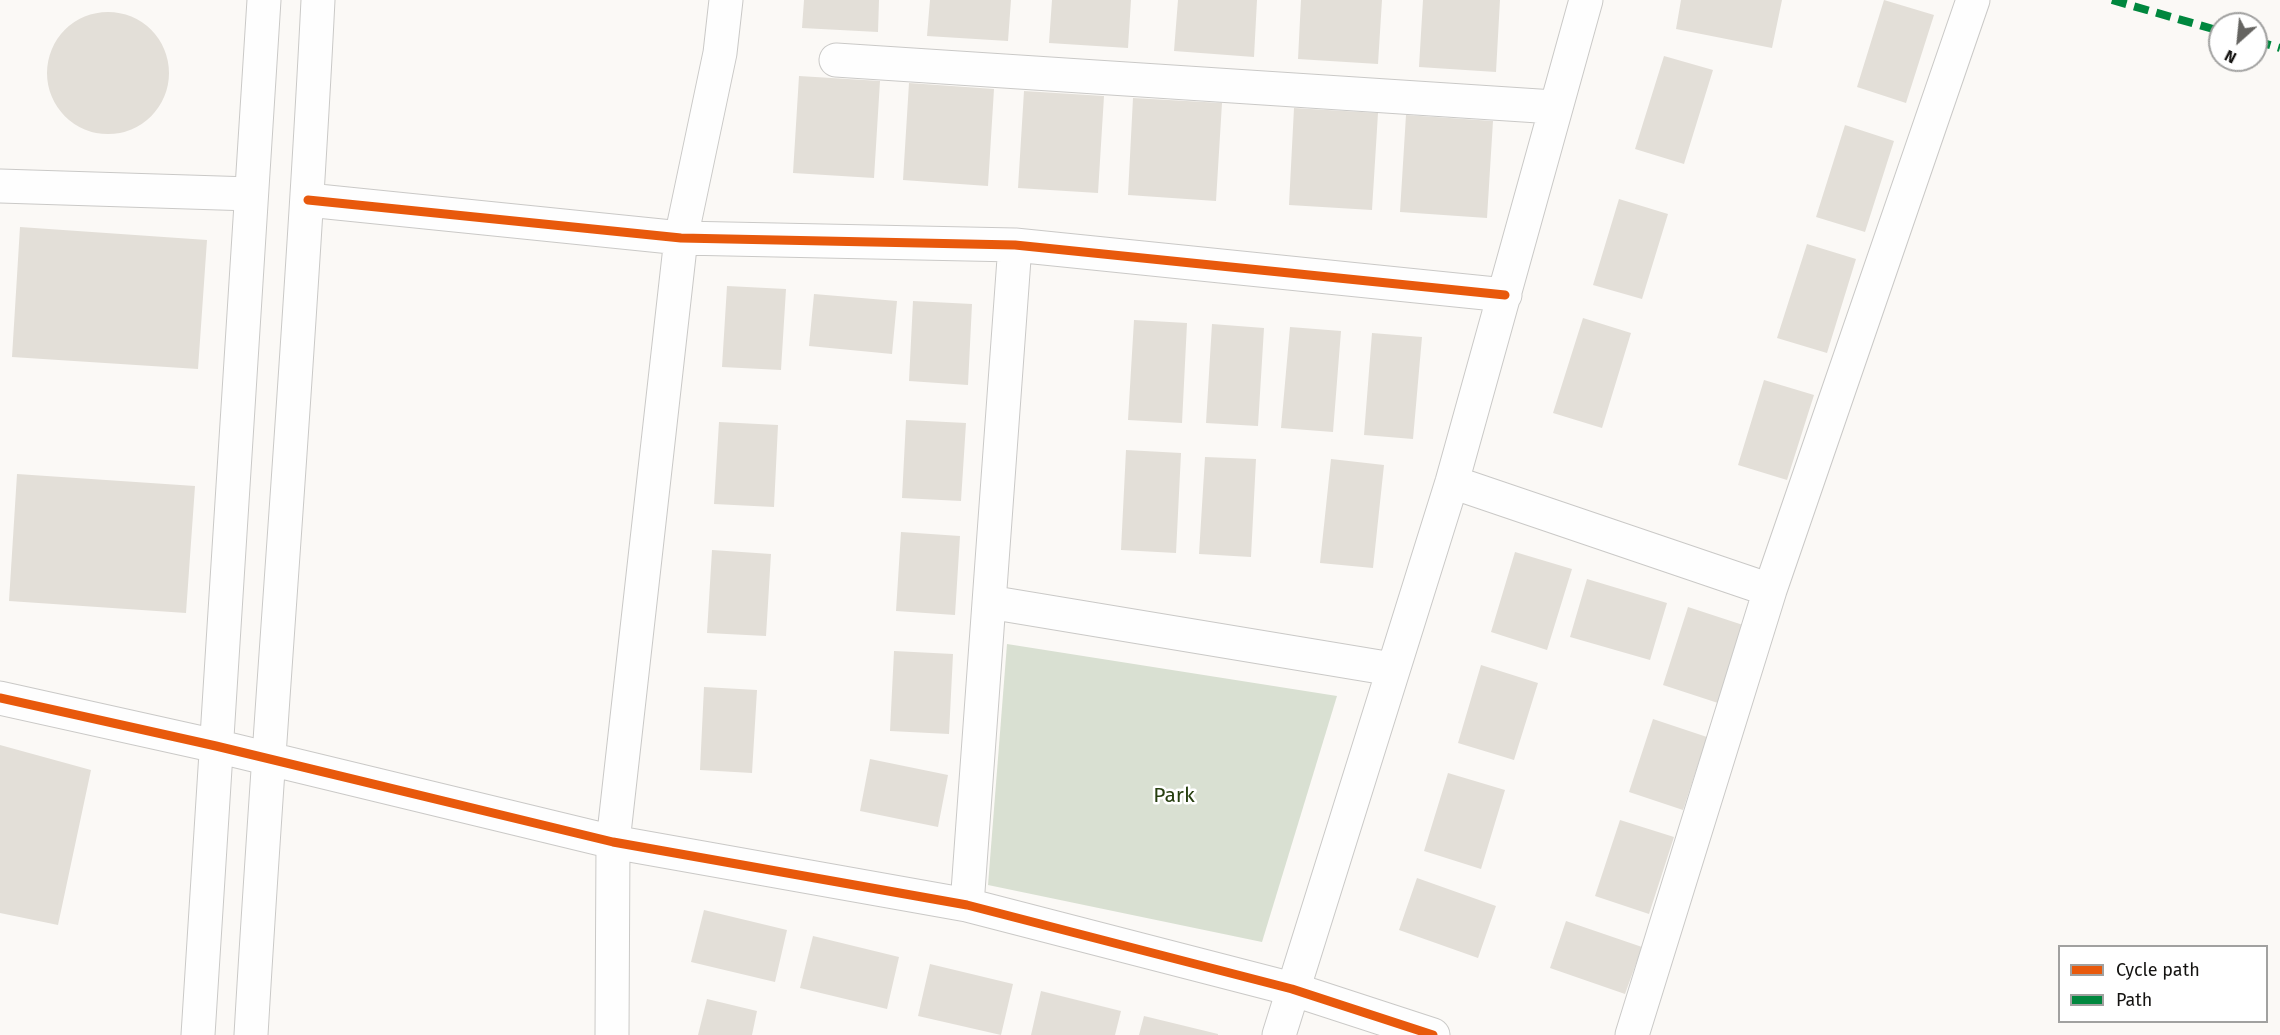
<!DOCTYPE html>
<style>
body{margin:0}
#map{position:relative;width:2280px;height:1035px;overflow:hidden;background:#fbf9f6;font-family:"Fira Sans",sans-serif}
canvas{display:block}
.legend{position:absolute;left:2058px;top:945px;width:210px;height:78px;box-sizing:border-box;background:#fff;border:2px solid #a1a1a0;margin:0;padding:8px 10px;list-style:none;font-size:18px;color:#141311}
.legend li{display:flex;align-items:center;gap:12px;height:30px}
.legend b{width:30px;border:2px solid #a1a1a0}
.north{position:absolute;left:2208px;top:12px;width:60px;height:60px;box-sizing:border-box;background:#fff;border:2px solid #a1a1a0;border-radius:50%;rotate:207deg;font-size:16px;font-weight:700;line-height:24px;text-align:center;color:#141311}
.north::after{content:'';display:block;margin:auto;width:21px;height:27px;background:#656461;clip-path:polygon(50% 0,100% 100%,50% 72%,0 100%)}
</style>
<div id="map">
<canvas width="2280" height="1035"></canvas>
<ul class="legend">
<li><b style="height:8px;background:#e8590c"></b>Cycle path</li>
<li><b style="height:8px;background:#00873e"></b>Path</li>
</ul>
<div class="north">N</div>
</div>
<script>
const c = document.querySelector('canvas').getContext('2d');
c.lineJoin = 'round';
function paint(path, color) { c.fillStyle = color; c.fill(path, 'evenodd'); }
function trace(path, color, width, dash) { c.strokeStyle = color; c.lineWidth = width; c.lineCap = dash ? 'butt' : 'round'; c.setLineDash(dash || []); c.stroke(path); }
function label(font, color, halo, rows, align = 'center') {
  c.font = font + ' "Fira Sans",sans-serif'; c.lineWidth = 5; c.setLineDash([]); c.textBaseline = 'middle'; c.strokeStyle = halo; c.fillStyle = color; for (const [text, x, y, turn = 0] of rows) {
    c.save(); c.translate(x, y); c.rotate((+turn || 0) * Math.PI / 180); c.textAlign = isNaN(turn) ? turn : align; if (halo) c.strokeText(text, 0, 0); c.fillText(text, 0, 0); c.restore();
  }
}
const green = new Path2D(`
 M1007 644 1337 696 1262 942 988 885Z`);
const building = new Path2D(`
 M804 0H879L878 32 802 28Z
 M930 0H1011L1008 41 927 36Z
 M1052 0H1131L1128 48 1049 43Z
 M1178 0H1257L1254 57 1174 51Z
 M1301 0H1382L1378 64 1298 59Z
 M1423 0H1500L1496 72 1419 67Z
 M1681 0H1782L1772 48 1676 29Z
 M1884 0 1934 15 1906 103 1857 87Z
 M47 73a61 61 0 1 1 122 0a61 61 0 1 1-122 0Z
 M1664 56 1713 70 1684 164 1635 149Z
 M799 76 880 81 874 178 793 173Z
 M909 83 994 89 988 186 903 180Z
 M1024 91 1104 96 1098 193 1018 188Z
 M1133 98 1222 103 1216 201 1128 195Z
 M1294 108 1378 113 1372 210 1289 205Z
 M1406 115 1493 121 1487 218 1400 212Z
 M1845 125 1894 141 1865 232 1816 217Z
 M1619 199 1668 214 1642 299 1593 285Z
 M20 227 207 240 198 369 12 357Z
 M1807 244 1856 259 1827 353 1777 338Z
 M727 286 786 289 781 370 722 367Z
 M814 294 897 301 892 354 809 346Z
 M913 301 972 304 968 385 909 381Z
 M1583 318 1631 333 1602 428 1553 413Z
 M1134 320 1187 323 1182 423 1128 420Z
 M1212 324 1264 328 1258 426 1206 423Z
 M1290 327 1341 331 1333 432 1281 428Z
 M1372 333 1422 337 1413 439 1364 435Z
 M1764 380 1814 395 1787 480 1738 465Z
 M906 420 966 423 961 501 902 498Z
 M719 422 778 425 774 507 714 504Z
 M1126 450 1181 453 1176 553 1121 550Z
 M1205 457 1256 459 1251 557 1199 554Z
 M1331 459 1384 465 1373 568 1320 563Z
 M17 474 195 486 186 613 9 601Z
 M901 532 960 536 955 615 896 611Z
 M712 550 771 554 766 636 707 633Z
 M1515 552 1572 569 1547 650 1491 632Z
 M1587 579 1667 603 1650 660 1570 637Z
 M1688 607 1743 625 1718 703 1663 685Z
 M894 651 953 654 949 734 890 731Z
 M1481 665 1538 683 1514 760 1458 743Z
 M704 687 757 690 752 773 700 770Z
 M1653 719 1707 737 1683 810 1629 792Z
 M0 745 91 770 58 925 0 913Z
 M870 759 948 775 938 827 860 811Z
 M1448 773 1505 790 1481 869 1424 851Z
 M1620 820 1674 837 1649 914 1595 896Z
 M1417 878 1496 906 1478 958 1399 930Z
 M704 910 787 930 775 982 691 962Z
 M1566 921 1642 947 1625 994 1550 968Z
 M813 936 899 957 887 1009 800 988Z
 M930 964 1013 984 1001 1035 918 1016Z
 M1041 991 1121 1011 1115 1035H1031Z
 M707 999 757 1011 752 1035H698Z
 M1144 1016 1218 1034V1035H1139Z`);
const minor = new Path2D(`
 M836 60 1554 107
 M0 186 251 194
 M308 200 681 238 1015 245 1505 295
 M1452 482 1770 590
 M989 602 1392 669
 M0 698 216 746 613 842 967 905 1292 989 1433 1035
 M967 905 1015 245
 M198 1035 264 0
 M251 1035C271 690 301 345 318 0
 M612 1035 613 842 681 238 720 53 726 0
 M1279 1035 1452 482 1586 0
 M1632 1035 1770 590 1973 0`);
const quiet = new Path2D(`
 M2112 0 2220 31
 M2256 41 2280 48`);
const cycleway = new Path2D(`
 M308 200 681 238 1015 245 1505 295
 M0 698 216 746 613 842 967 905 1292 989 1433 1035`);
const parkNames = [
 ["Park",1174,796]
];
paint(green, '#d9e0d2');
paint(building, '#e3dfd8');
trace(minor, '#cac9c7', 35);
trace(minor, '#fefefe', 33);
trace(quiet, '#00873e', 8, [15, 8]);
trace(cycleway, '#e8590c', 9);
label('21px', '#273f10', '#fff', parkNames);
</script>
